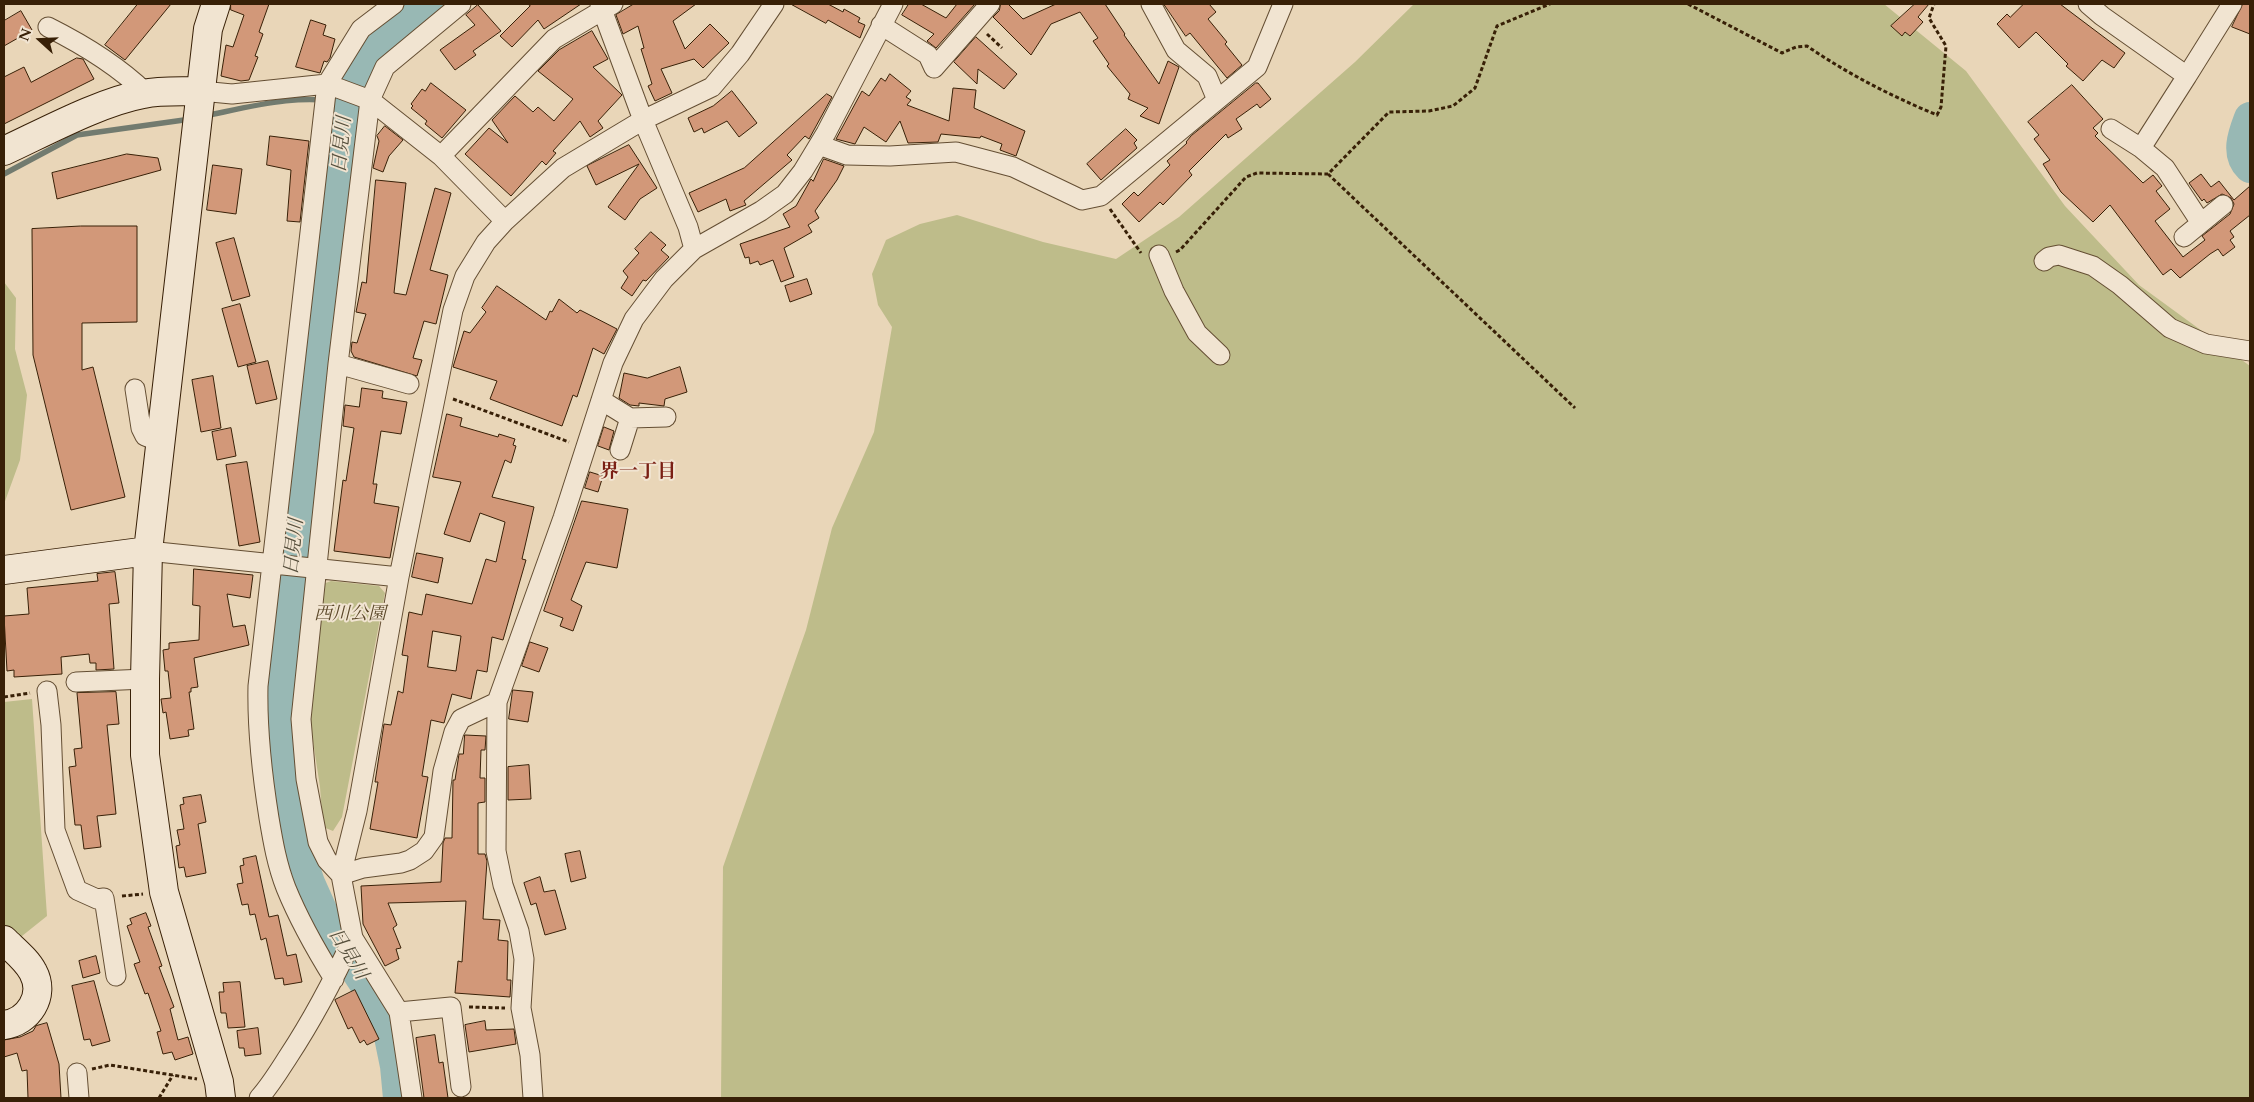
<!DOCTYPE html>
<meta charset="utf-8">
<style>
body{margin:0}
#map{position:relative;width:2254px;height:1102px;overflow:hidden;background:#e9d6b8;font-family:Cardo,serif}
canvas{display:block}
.frame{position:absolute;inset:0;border:5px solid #382007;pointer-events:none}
.north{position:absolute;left:15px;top:15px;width:50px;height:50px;-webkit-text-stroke:4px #f1e4d1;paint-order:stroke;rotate:290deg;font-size:14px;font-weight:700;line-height:20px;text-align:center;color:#382007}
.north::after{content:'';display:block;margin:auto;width:18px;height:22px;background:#382007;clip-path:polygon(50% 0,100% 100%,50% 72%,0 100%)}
</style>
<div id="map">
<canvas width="2254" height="1102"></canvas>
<div class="frame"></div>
<div class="north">N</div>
</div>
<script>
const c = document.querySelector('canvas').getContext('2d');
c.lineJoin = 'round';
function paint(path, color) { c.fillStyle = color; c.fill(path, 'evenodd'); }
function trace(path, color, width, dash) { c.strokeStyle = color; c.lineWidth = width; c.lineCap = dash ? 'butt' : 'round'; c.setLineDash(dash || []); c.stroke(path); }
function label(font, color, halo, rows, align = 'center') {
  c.font = font + ' Cardo,"Noto Serif JP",serif'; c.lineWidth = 4; c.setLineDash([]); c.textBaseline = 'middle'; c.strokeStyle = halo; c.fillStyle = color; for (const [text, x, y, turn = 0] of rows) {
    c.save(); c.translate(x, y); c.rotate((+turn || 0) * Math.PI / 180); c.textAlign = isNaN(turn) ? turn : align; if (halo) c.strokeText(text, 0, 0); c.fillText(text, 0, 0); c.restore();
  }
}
const green = new Path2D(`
 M1414 4H1884L1966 71 2065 206 2139 285 2250 366V1098H721L723 867 806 630 832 528 874 432 892 327 878 305 872 274 886 240 920 224 957 215 1043 242 1116 259 1179 217 1355 62Z
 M4 282 16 298 15 349 27 395 20 460 4 504Z
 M331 581 379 586 385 593 342 817 333 831 323 827 320 787 309 715 323 584Z
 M32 699 47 916 17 940 4 926V702Z`);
const stream = new Path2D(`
 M205 116C249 107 302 92 347 104
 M4 174 77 135 191 119`);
const river = new Path2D(`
 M2250 118C2244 134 2236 153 2250 167
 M399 1098 396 1066 387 1022 374 997 330 930 309 883 298 850 292 819 283 744 281 688 308 423 326 301 347 104 373 54 427 4`);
const building = new Path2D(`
 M138 4H171L125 60 105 45Z
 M231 4H269L259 32 263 34 255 56 258 57 249 80 241 81 221 76 226 45 233 47 244 15 231 10Z
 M528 4H581L544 29 538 20 512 47 500 36 530 6Z
 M634 4H696L673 21 685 49 710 24 729 43 703 68 694 59 661 69 672 93 655 101 648 86 652 84 641 49 644 48 638 26 623 34 616 15Z
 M791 4H828L843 12 844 9 860 18 858 22 865 25 860 38 828 20 826 23Z
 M909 4H921L946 18 957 4H975L936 48 927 41 934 34 902 15Z
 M1001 4H1008L1023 19 1056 4H1105L1125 34 1124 35 1159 84 1168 61 1179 67 1159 124 1140 116 1148 108 1128 99 1130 94 1107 66 1109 64 1093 41 1098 38 1080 12 1051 24 1031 55 993 17 999 11Z
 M1164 4H1209L1216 12 1208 19 1227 42 1225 44 1242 65 1227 78 1190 33 1186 36Z
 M1915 4H1929L1918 17 1923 22 1910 36 1905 32 1902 36 1891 26Z
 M2024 4H2060L2125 53 2114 68 2102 60 2083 81 2066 66 2068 64 2036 32 2019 48 1997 24 2007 14 2010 17Z
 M2243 4H2250V34L2232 27Z
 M478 5 501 31 473 51 476 55 455 70 440 50 475 25 466 15Z
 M21 11 32 30 4 46V21Z
 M311 20 326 25 323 35 335 39 330 58 327 62 324 61 320 73 296 67Z
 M592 31 608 59 593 67 622 95 598 121 603 128 590 137 580 121 553 151 556 153 546 165 542 161 511 196 465 154 489 128 508 143 492 120 515 96 533 112 538 107 554 121 573 99 538 71 559 50Z
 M976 37 1017 74 1004 89 978 69 977 84 954 62Z
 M77 58 83 59 94 79 4 124V77L24 67 31 82Z
 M890 74 911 91 906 97 911 100 907 105 949 121 953 88 976 90 974 108 1025 131 1016 156 1000 150 1002 144 981 136 980 138 941 134 938 142 908 143 900 121 886 142 864 127 855 144 836 139 862 91 869 96 881 78 885 81Z
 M431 83 466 110 442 138 425 124 427 121 411 108 413 106 411 104 422 89 425 91Z
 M1256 83H1258L1271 99 1260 108 1257 104 1236 119 1242 129 1228 138 1226 134 1189 171 1192 175 1163 205 1160 202 1139 222 1122 204 1134 192 1138 196 1170 165 1167 161 1187 143 1186 142 1191 136Z
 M2072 85 2103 119 2093 128 2098 133 2095 136 2143 183 2153 175 2162 186 2156 191 2170 209 2155 221 2183 257 2205 240 2202 236 2230 214 2234 204 2231 198 2222 194 2207 203 2204 199 2202 201 2189 183 2201 174 2211 187 2219 181 2234 200 2250 186V215L2230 231 2234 237 2230 240 2235 247 2223 256 2218 249 2210 254 2180 278 2171 269 2163 275 2110 205 2093 222 2061 192 2043 164 2050 160 2034 139 2039 135 2028 122Z
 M732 91 757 123 739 137 727 121 704 133 702 128 694 132 688 118 713 106Z
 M827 94 832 97 809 139 805 136 787 155 792 160 744 201 746 205 730 211 726 199 698 212 689 193 744 168Z
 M385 126 403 140 389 156 383 172 373 168 379 141 377 136Z
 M1126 129 1137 140 1134 143 1137 148 1101 180 1087 164Z
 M270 136 309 141 300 222 287 221 291 170 267 165Z
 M629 145 657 188 640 199 625 220 608 207 639 164 596 185 587 166Z
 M127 154 158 158 161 170 57 199 52 173Z
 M824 159 844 166 837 180 815 211 819 218 808 225 812 232 784 248 794 277 781 282 773 260 760 265 758 261 750 264 749 257 745 258 740 244 790 227 783 214 796 206 811 179 813 181Z
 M213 165 242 169 236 214 207 210Z
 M376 180 406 183 394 293 406 295 435 188 451 193 430 270 448 275 436 324 424 321 413 358 422 360 417 376 354 357 351 351 352 342 357 343 366 314 356 312 362 282 366 283Z
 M81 226H137V322L82 323V370L93 367 125 497 71 510 33 355 32 229Z
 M651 232 666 245 661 250 669 257 646 281 643 280 632 296 621 288 628 277 623 271 639 253 635 249Z
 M234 238 250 296 232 301 216 243Z
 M807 279 812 294 790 302 785 286Z
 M497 286 546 320 550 311 552 312 559 299 577 313 580 310 617 329 604 354 593 348 577 397 573 395 562 426 490 399 497 381 453 367 464 331 470 333 486 312 482 308Z
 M240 304 256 362 238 367 222 309Z
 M268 361 277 399 256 404 247 366Z
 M680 367 687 392 665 399 664 406 639 403V406L630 405 619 398 624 373 647 378Z
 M213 376 221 428 201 432 192 380Z
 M362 388 383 391 382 398 407 402 401 434 381 431 373 484H377L374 503 399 507 390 558 334 551 343 480 346 481 354 428 343 426 345 405 359 407Z
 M447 414 462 418 460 426 498 437 499 434 515 439 513 445 516 446 511 463 505 460 492 497 534 507 522 559 526 560 503 640 492 637 487 672 477 670 471 699 452 694 444 723 431 720 422 776 428 777 417 838 370 829 378 782H375L384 724 391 725 398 691 403 693 408 656 402 655 409 612 422 615 426 594 472 604 486 559 496 562 505 522 480 513 470 542 444 534 461 482 433 477ZM433 631 461 636 456 671 428 667Z
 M604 427 614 431 609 450 598 446Z
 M231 428 236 456 217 460 212 432Z
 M247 462 260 542 239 546 226 465Z
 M590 472 603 476 598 492 585 488Z
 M582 501 628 509 617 568 586 562 571 600 582 606 573 631 560 626 563 618 544 611Z
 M417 553 443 558 438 583 412 577Z
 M194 569 253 575 250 598 227 594 233 627 245 625 249 645 194 658 198 687 191 688V692H189L194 729 188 730 189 736 170 739 166 712 163 713 161 699 171 698 168 671H165L163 650 169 649V643L199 640 200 606 193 605Z
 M115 572 119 603 109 604 114 669 96 670V663H90L89 654 61 657 62 674 14 677V670L7 671 4 616 29 614 27 588 98 581 97 574Z
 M530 642 548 648 539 672 522 666Z
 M513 690 533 692 528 722 509 719Z
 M116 692 119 724 107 725 116 814 97 816 101 847 84 849 81 825H75L69 767 76 766 74 749 82 748 77 693Z
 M465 735 486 736 485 750H481L480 778H485V802L478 803V854H485L487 861 483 919 500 920 498 940 508 941 507 980H511L510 997 455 993 458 961 462 962 466 901 388 903 397 925 393 928 401 948 396 949 399 959 385 966 363 924 361 886 441 882 443 843 445 838H452L453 780H455L459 754H463Z
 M529 765 531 799 508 800V767Z
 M201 795 206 822 198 824 206 873 186 877 184 867 179 868 176 846 180 845 177 830 184 829 180 805 184 804 183 798Z
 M580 851 586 878 571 882 565 854Z
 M256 856 269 917 278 915 287 956 296 954 302 982 284 985 283 978 275 979 266 938 261 940 255 914 250 915 248 904 242 905 237 884 243 883 240 866 244 865 243 859Z
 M540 877 544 892 555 890 566 929 545 935 536 903 531 905 524 883Z
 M146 913 151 926 148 927 162 966 159 967 174 1007 170 1009 178 1040 188 1037 193 1054 175 1060 172 1052 163 1054 157 1032 161 1031 148 993 145 994 134 964 140 962 127 926 132 924 130 919Z
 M96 956 100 973 83 978 79 961Z
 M94 981 110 1041 92 1046 90 1039 84 1040 72 986Z
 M240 982 245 1027 228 1028 226 1013H221L219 992H224L223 983Z
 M355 990 379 1039 367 1045 364 1040 360 1043 352 1027 348 1029 335 1000Z
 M485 1021 486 1030 514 1029 516 1044 469 1052 465 1025Z
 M47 1023 59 1064 61 1098H28L27 1070 22 1071 17 1053 4 1057V1040L20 1037 33 1031 36 1026Z
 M258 1028 261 1054 245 1056 244 1048H239L237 1031Z
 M435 1035 439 1063 443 1062 448 1098H424L416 1038Z`);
const path = new Path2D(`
 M1688 4 1782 53 1796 47 1807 46C1848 74 1891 96 1937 115L1941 107 1946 46 1929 18 1934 4
 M987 34 1002 48
 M1328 174 1575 408
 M1110 209 1141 253
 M1176 252 1180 250 1246 177 1257 173 1328 174 1389 112 1429 111 1453 106 1475 88 1497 26 1550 4
 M453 399 569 442
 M4 697 30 693
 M122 896 143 894
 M469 1007 505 1008
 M92 1069 110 1065 197 1079
 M159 1098 173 1075`);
const street = new Path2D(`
 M600 4 643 120 688 227 694 249
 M1151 4 1176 50 1207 76 1217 100
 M2088 4 2102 16 2187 76 2232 4
 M881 25 928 55 934 68 990 4
 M48 27C84 45 117 65 146 93
 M201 91 232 94 327 84 370 100 441 156 505 221
 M2111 129 2141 148 2165 168 2201 223
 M819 145 847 155 890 156 956 152 1013 167 1082 200 1101 196 1257 67 1283 4
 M2141 148 2187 76
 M441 156 554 39 613 4
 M2184 237 2223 205
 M1159 255 1174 291 1197 333 1220 355
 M2044 261 2049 257 2059 255 2093 266 2120 285 2170 328 2206 344 2250 351
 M338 364 409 384
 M135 389 141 428 145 436 160 442
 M601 400 630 418 666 417
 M620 450 630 418
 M148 551 399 577
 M76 682 145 679
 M47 691 51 725 55 830 77 890 97 899 104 898 116 976
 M341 875 327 860 318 842 306 779 301 719 338 364 370 100 385 67 461 4
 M341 875 363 868 401 863 410 860 424 851 434 837 443 771 454 732 461 719 497 702
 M334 979C316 950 299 920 286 888 277 865 273 842 269 818 262 774 257 730 258 686L327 84 361 29 394 4
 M399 1012 451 1007 461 1087
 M77 1073 79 1098
 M259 1098C270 1086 279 1071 288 1057 313 1019 334 979 353 938
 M412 1098 399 1012 353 938 341 875 357 811 399 577 453 310 465 276 486 242 505 221 563 168 643 120 712 87 740 54 774 4
 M533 1098 530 1055 521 1008 524 959 519 931 503 885 496 851 497 702 563 518 613 363 634 319 664 279 694 249 761 211 785 194 803 171 826 133 893 4`);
const secondary = new Path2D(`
 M216 4 208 29 148 551 145 679V755L164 892 219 1082 221 1098
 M4 151C45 132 100 102 143 94 162 90 183 92 201 91
 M4 570 148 551
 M4 940C14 950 27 960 33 972 46 996 28 1022 4 1025`);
const parkNames = [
 ["西川公園",350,615]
];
const waterNames = [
 ["日見川",343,145,-84],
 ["日見川",295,547,-84],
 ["日見川",347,954,58]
];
const neighbourhoodNames = [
 ["界一丁目",638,473]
];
paint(green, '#bebc8a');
trace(stream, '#727b6f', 5.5);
trace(river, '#98b8b4', 32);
paint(building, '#d29879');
trace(building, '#382007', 1);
trace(street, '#644e33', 21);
trace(secondary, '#382007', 30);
trace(path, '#382007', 3, [4, 2.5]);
trace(street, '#f1e4d1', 19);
trace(secondary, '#f1e4d1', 28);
label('italic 18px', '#5a4728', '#f1e4d1', parkNames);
label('italic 19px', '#554e3b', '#f1e4d1', waterNames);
label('bold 19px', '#7a1f14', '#f1e4d1', neighbourhoodNames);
</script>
